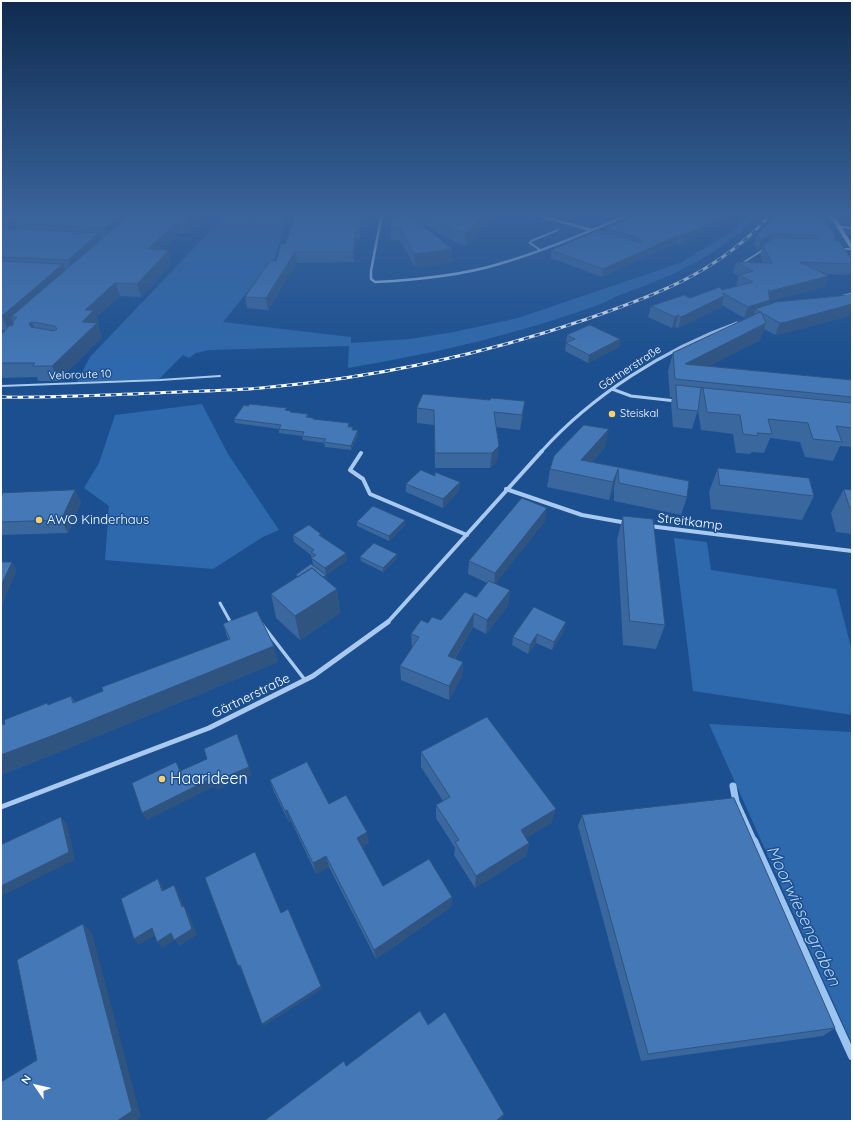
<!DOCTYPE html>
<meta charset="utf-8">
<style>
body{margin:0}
#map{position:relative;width:853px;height:1122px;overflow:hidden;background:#1b4f8f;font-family:Quicksand,sans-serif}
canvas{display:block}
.frame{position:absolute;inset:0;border:2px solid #fff;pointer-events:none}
.north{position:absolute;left:16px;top:1066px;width:40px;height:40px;-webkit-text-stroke:3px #1b4f8f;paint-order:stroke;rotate:304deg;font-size:11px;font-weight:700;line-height:16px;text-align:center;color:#fff}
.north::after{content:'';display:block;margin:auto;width:14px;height:18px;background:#fff;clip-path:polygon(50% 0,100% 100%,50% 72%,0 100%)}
</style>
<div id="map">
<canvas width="853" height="1122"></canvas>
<div class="frame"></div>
<div class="north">N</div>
</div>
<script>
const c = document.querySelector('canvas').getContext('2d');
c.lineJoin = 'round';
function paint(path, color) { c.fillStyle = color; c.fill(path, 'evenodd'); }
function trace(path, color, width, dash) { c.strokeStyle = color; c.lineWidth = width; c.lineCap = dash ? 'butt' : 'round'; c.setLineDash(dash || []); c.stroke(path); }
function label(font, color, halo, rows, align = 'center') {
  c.font = font + ' Quicksand,sans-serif'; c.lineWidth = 3; c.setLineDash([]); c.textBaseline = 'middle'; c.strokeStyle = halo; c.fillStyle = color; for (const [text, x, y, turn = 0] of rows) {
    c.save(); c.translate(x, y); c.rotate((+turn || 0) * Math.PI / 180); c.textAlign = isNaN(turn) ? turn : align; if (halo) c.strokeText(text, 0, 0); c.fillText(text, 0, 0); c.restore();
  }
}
const green = new Path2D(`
 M276 213H288L275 258 223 322 351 337V343L409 339 454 332 518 318 680 263 732 232 745 219 749 213H759C723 255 668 278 617 296 610 299 604 303 598 305 572 314 546 323 520 330 463 347 405 358 348 368L349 346 209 350 196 353 189 358 183 355 159 379 77 382 90 357 215 226 230 214 257 217Z
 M202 404 228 454 279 530 263 537 213 569 105 560 109 506 84 488 99 463 115 415Z
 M674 538 707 542 711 570 836 589 852 651V715L693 691Z
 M709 724 852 732V1044Z`);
const streamFar1 = new Path2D(`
 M733 786 736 802 754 842`);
const stream = new Path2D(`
 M754 841 852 1056`);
const laneFar2 = new Path2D(`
 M841 249H852
 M540 250 530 243 531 241 558 230
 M741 264 763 250
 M1 386 160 380 220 376`);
const laneFar1 = new Path2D(`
 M220 603 231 623`);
const lane = new Path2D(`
 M231 622 232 624
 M261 623 305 680`);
const streetFar3 = new Path2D(`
 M382 213 371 271V279L375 282C417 280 459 276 499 264 545 251 589 231 633 213
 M529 213 591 230
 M843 296 852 294`);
const streetFar2 = new Path2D(`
 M612 389 631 396 676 401
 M541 452C592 395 665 349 737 323`);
const streetFar1 = new Path2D(`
 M361 453 350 470 363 479 370 494 467 535
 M506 489 582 515 627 523
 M649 526 852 551
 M387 623 542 451`);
const street = new Path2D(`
 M1 807 209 728 313 676 388 622`);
const secondary = new Path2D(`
 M825 213H830L836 219 841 226 852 227V229L842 228 852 244V249L850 248 833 221Z`);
const rail = new Path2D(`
 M1 397C53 398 104 395 156 393 191 391 226 391 261 388 372 378 482 355 587 319 659 294 721 271 772 213`);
const wall = new Path2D(`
 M1 213H202L189 234 180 233 163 250 172 263 141 297 120 296 96 317 99 324 98 325 102 337 58 381H38L37 377 1 378V335L5 330H1Z
 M296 213H364L360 239H356L354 262 297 263 268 310 247 308 245 297 276 261 285 244Z
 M395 213H498L466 246 457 243 420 223 452 249V262L415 267 400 240H391L390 227Z
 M635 213H728L723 215 725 216 723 223 680 244 677 243 602 277 551 258V250L606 232 607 228 636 215H635Z
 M781 213 835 240 852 260V268L850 274H847V275L824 274 829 276 824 287 770 301 768 305 849 316 781 334 775 335 764 329 760 340 709 366 852 380V447L840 446 833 461 805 457 800 442 770 438 764 453 752 452 750 454 736 453 733 434 701 430 698 410 692 429 673 427 671 403 672 397H670L668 371 673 353 754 315 744 318 722 305 721 307 678 328 675 327 672 328 648 317 651 306 690 298 737 286H736L739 276 733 273 736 262 763 263 760 255 762 248 757 251 754 244 757 234Z
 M567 335 620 339 619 347 588 363 565 351Z
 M490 400 523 416 520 430 496 427 497 461 490 468H435L434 425 417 423V408Z
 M287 410 291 411V413L308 414V417L313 418V419L353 427V430L358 435 351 450 325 447 324 443 303 440 302 436 279 433V429L235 423 234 419Z
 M605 447 592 462 689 481 687 497 681 515 614 501V488L609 500 547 487 550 469Z
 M718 468 814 496 802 520 711 509 709 492Z
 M435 476 460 482 459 491 443 508 406 492V484Z
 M844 489 852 490V534L836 532 831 513Z
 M75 490 81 503 68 533 1 535V496Z
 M623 516 665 625 656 649 623 645 617 540Z
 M405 520V525L389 541 357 526V522Z
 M545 521 495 584 510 590 508 605 486 634 473 627 455 659 463 662 462 676 449 700 401 680 400 666 412 648 411 634 428 623 441 620 476 597 487 583 468 574 469 561Z
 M293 535 322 537 347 560 326 575 317 568 326 575 327 580H326L337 589 340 613 300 640 276 618 271 594 297 578 296 575 313 565 311 555 294 542Z
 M360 557 397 558 383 572 361 561Z
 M223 624 278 662 64 750 1 775V725L48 705 71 696 75 702 103 691 228 640Z
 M564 631 552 650 536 643 528 654 512 645 513 637Z
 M421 752 552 822 526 838 529 843 526 856 475 888 454 855 455 848 436 818V805L443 801 421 767Z
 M270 780 329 804 369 843 362 847 383 886 452 897 451 907 376 959 329 867 316 874 291 821 289 822 274 792Z
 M582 815 835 1028 823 1036 641 1061 578 826Z`);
const shadedWall = new Path2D(`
 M22 213H30L33 221 28 224 21 216Z
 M123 213H140L109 240 105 228Z
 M192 213H202L189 234 186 222Z
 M362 213H364L360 239 359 229Z
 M416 213H418V222L413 218Z
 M486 213H498L466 246V233Z
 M715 213H728L713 220Z
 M725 216 723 223 680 244 682 236Z
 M16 218 18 223H15L18 231 12 235 7 223Z
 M178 221 180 233 151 262 148 249Z
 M356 229V239L354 262 353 252Z
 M99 233 103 245 73 272 68 260Z
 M772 233 769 244 763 245 762 248 757 251 761 241Z
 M679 235 677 243 602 277 603 269Z
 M452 249V262L415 267 414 254Z
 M169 250 172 263 141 297 137 284Z
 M295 252 297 263 268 310 266 298Z
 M63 264 67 277 17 317H11L14 324 8 330 2 316Z
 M829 276 824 287 770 301 766 311 755 309 754 315 744 318 748 307 767 301 770 291Z
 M115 283 120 296 96 317 99 324 98 325 102 337 58 381 52 366 82 322 85 310Z
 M724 296 721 307 678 328 681 317Z
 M852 304V308L849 316 781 334 775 335 780 323Z
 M678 315 675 327 672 328 675 317Z
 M32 322 37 336 29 324Z
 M766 323 760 340 683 380 685 364Z
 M620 339 619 347 588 363 589 355Z
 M525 401 523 416 520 430 522 415Z
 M609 429 605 447 580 475 581 460Z
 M358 430V435L351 450V446Z
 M499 446 497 461 490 468 492 453Z
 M618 469 614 488 609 500 613 482Z
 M460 482 459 491 443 508V499Z
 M75 490 81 503 68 533 61 520Z
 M547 508 545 521 494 586 495 573Z
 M405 520V525L389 541V536Z
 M346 553 347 560 326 575 325 568Z
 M397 554V558L383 572V568Z
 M12 562 17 570 1 607V586Z
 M326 575 327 580 312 590 311 586Z
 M337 589 340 613 300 640 295 616Z
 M510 590 508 605 486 634 487 620Z
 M474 613 473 627 448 670V656Z
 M566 622 564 631 552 650 554 642Z
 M537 634 536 643 528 654 530 645Z
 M274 646 278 662 64 750 1 775V755Z
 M463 662 462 676 449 700V686Z
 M249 767 252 775 217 790 215 786 147 820 142 813 212 778Z
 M556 809 552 822 518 843 521 830Z
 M287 810 291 821 289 822 285 811Z
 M61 817 67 824 75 860 1 896V886Z
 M367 832 369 843 359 849 357 838Z
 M529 843 526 856 475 888 476 876Z
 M326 856 329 867 316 874 313 863Z
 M158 879 163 886 167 898 162 891Z
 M174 885 178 892 187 914 182 907Z
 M452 897 451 907 376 959 374 950Z
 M184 906 188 912 197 935 179 946 175 940 162 948 157 942Z
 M83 924 92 933 141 1117 135 1121H117Z
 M152 928 157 934 139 945 134 939Z
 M240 965 242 968 240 969 238 966Z
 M321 986 322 989 264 1026 262 1024Z
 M504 1114 502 1120 500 1121H496Z`);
const building = new Path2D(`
 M1 213H22L21 216 24 217 30 214H37L39 213H123L105 228 15 223 18 220 16 218 7 223H1Z
 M132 213H192L186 222 178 221 148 249 169 250 137 284 115 283 85 310H94L82 322 97 323 52 366H32L35 363H1V335L9 326 13 325V322L17 317H11ZM32 322 55 326 57 329 54 331 31 327 29 324Z
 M296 213H362L359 229H356L353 252H295L266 298 245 297 270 261H276L281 244H285Z
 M395 213H416L413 218 452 249 414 254 400 227H390Z
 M424 213H486L466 233 458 231Z
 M640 213H717L725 216 682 236 679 235 603 269 551 250 599 230 640 243 642 241 640 239 607 228Z
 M781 213H818L836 236 835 240 839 241 852 260V263H850L851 264 800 262 829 276 770 291 768 290 770 300 748 307 723 293 724 296 681 317 678 315 675 317 651 306 684 295 690 298 720 287 722 290 753 282 739 275 753 271 736 262 772 263 763 245 773 238 817 239V237L815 235 772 233 761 241 757 234Z
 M1 228 99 233 68 260 1 257Z
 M1 261 63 264 2 316H1Z
 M852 295V304L786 322 780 323 755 309 776 302Z
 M761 312 766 323 685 364 852 380V397L675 379 673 353Z
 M590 325 620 339 589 355 566 343 575 339 567 335Z
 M676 385 852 403V428L836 426 842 442 813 439 808 423 768 419 772 434 757 433 758 436 743 434 740 415 707 412 703 388H701L698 411 678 409Z
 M423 394 490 400 491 398 525 401 522 415 494 412 499 446 492 453H435L434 410 417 408Z
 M250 404 287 408 285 410 291 411 290 412 308 414 306 417 313 418V419L349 423 348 427H353L352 430H358L351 446 324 442 326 439 302 436 304 432 279 429 281 425 234 419 244 405 248 406Z
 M584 425 609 429 581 460 689 481 687 497 619 483 618 469 613 482 550 469 554 456Z
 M718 468 809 478 814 496 720 485Z
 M421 470 435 476V472L460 482 443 499 406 484Z
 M844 489 852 490V508H850Z
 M75 490 61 520 1 522V496L3 493Z
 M522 498 547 508 495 573 469 561Z
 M373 506 405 520 389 536 357 522Z
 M623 516 653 519 665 625 630 621Z
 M309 525 321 534 319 535 346 553 325 568 311 558 316 555 311 552 314 550 293 535Z
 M374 543 397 554 383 568 360 557Z
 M1 562H12L1 586Z
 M311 564 326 575 323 577 312 568 298 577 296 575Z
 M312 568 337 589 295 616 271 594Z
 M489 581 510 590 487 620 474 613 448 656 463 662 449 686 400 666 419 637 411 634 421 620 428 623 432 617 441 620 465 592 476 597Z
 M534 607 566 622 554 642 537 634 530 645 513 637Z
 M257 611 274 646 54 735 1 755V725L5 724 4 720 47 703 48 705 71 696 73 703 103 691 102 687 230 639 223 624Z
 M487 717 556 809 521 830 529 843 476 876 455 842 459 840 436 805 450 797 421 752Z
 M237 734 249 767 213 782 212 778 142 813 132 783 176 762 180 771 207 759 204 749Z
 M307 762 329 804 346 795 367 832 357 838 383 886 429 859 452 897 374 950 326 856 313 863 287 810 285 811 270 780Z
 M734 798 835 1028 648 1054 582 815Z
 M61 817 69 852 1 886V845Z
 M255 852 281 913 288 909 321 986 262 1024 240 965 238 966 205 878Z
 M158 879 162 891 174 885 182 907 184 906 192 929 174 940 171 933 157 942 152 928 134 939 121 899Z
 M83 924 132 1111 117 1121H1V1082L37 1060 17 960Z
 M420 1011 428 1025 445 1012 504 1114 496 1121H264L344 1061 346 1066Z`);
const markers = [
 [612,414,4,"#ffd166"],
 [39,520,4,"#ffd166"],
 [162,779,4,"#ffd166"]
];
const farStreetnames = [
 ["Gärtnerstraße",630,368,-33],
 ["Veloroute 10",80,375,-2]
];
const farPoinames = [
 ["Steiskal",620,414]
];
const poiNames = [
 ["AWO Kinderhaus",47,520]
];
const streetNames = [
 ["Streitkamp",690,522,7],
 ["Gärtnerstraße",251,696,-26]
];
const nearPoinames = [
 ["Haarideen",170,779]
];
const nearWaternames = [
 ["Moorwiesengraben",803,916,65]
];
paint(green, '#2e69ad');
trace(streamFar1, '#9cc4f0', 7);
trace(stream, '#9cc4f0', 8);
trace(laneFar2, '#a9c9ee', 2);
trace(laneFar1, '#a9c9ee', 3);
trace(lane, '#a9c9ee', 3.5);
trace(streetFar3, '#a9c9ee', 2.5);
trace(streetFar2, '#a9c9ee', 3);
trace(streetFar1, '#a9c9ee', 4);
trace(street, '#a9c9ee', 5);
paint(secondary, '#d6e6fa');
trace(rail, '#fff', 3);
trace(rail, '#1b4f8f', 2, [5.5]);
paint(wall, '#3a679d');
paint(shadedWall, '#305480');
paint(building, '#4478b7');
trace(building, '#305480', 1);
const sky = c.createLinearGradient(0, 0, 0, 370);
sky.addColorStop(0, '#0f2b4f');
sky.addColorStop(0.58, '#39639b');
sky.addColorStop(1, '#39639b00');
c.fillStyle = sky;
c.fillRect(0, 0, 853, 370);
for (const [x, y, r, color] of markers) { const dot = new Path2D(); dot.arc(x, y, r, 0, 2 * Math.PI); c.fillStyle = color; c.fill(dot); trace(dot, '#1b4f8f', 1.5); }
label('11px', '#fff', '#1b4f8f', farStreetnames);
label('11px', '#fff', '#1b4f8f', farPoinames, 'left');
label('13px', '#fff', '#1b4f8f', poiNames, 'left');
label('13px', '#fff', '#1b4f8f', streetNames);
label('16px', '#fff', '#1b4f8f', nearPoinames, 'left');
label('italic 17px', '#b5d3f5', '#1b4f8f', nearWaternames);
</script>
